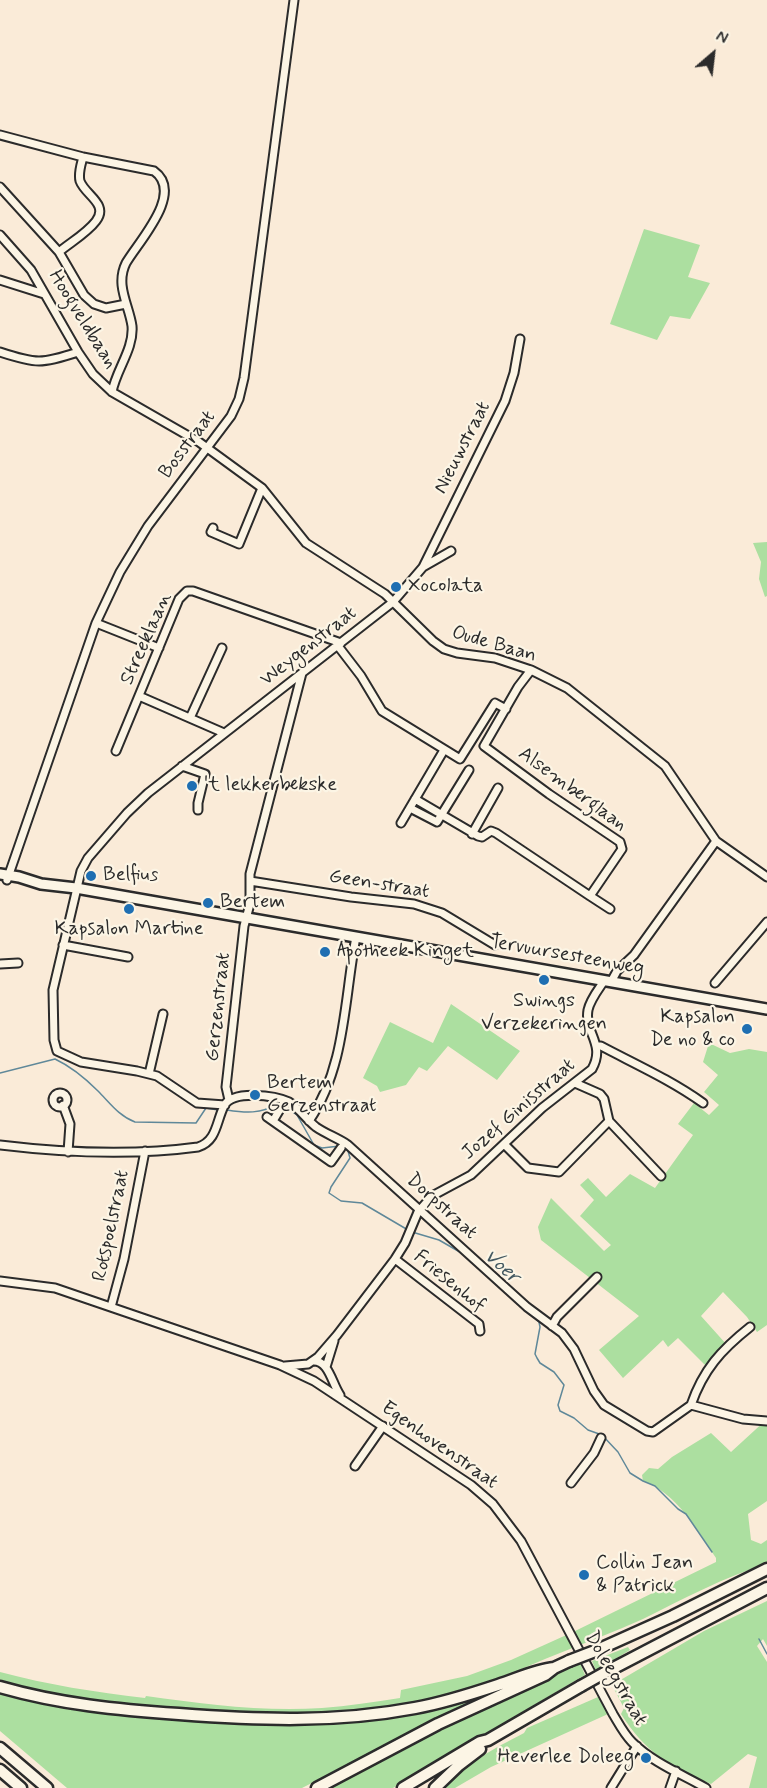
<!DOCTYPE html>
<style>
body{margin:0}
#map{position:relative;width:767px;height:1788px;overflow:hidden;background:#faebd8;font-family:Mynerve,sans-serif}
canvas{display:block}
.north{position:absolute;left:683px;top:24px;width:60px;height:60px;-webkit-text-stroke:4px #fcf5e5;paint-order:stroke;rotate:28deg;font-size:16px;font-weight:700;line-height:24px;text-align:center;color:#2b2b2b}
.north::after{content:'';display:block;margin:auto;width:21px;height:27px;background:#2b2b2b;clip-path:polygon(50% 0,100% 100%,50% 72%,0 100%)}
</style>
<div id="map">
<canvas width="767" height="1788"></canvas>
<div class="north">N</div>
</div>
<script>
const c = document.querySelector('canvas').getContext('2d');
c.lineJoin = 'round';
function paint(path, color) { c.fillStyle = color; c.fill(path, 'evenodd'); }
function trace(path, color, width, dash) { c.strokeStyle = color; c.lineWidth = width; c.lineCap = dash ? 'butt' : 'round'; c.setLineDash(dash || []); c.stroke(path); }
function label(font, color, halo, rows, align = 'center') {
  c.font = font + ' Mynerve,sans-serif'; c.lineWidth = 4.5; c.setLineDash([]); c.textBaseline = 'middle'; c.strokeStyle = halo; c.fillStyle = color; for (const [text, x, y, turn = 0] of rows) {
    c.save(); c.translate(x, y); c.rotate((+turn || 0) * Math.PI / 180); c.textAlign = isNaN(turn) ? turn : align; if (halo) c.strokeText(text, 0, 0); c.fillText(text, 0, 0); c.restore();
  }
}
const green = new Path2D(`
 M644 229 700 245 688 277 710 283 690 319 670 316 657 340 610 324Z
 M767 542V596L765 597 759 579 761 562 753 543Z
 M451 1004 520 1051 497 1080 448 1046 427 1071 419 1067 406 1085 380 1092 377 1086 363 1078 390 1022 433 1043Z
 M709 1043 730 1053 749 1049 767 1052V1325L757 1332 747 1317 723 1292 701 1316 727 1345 707 1367 678 1338 668 1347 663 1340 623 1378 599 1350 639 1316 541 1240 538 1227 551 1198 604 1251 611 1245 580 1216 594 1200 580 1185 588 1178 606 1197 630 1174 655 1188 693 1135 678 1124 694 1103 709 1115 719 1105 704 1092 718 1075 703 1062Z
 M767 1419V1501L748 1514 751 1540 761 1544 767 1540V1564C724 1577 683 1599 643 1619 614 1632 584 1643 555 1655 530 1665 505 1677 479 1686 378 1720 270 1715 165 1707 110 1703 52 1699 0 1680V1672C48 1685 95 1692 145 1698L146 1696C204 1704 263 1712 322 1708 348 1706 374 1702 400 1698L401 1690 467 1676 511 1660 573 1632 716 1562V1558C698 1530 675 1492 643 1481L642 1475 649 1468 658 1469 672 1457 711 1433 731 1452Z
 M767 1601V1646L763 1639 757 1646 767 1662V1788H749L757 1757 748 1754 711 1784C670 1767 646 1753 621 1714L624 1708 612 1685 704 1631Z
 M628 1647 630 1650 596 1671 592 1661Z
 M580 1663 585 1675 393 1788H326L462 1716Z
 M0 1690 40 1701 306 1723 487 1694 302 1788H67L0 1731Z
 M598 1697 608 1714 491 1767 455 1788H443C469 1762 491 1750 524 1733L527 1728Z`);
const stream = new Path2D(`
 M0 1073 55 1059C72 1067 85 1078 98 1091 110 1103 119 1116 135 1122L196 1123 206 1108 218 1110
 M285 1107 297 1115 314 1145 322 1148 340 1146
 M227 1110C246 1113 260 1114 278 1104L281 1105
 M344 1148 348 1151 350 1158 331 1187 329 1193 341 1201 362 1203 408 1230
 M412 1232 439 1240 465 1255
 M473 1262 539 1322 540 1327 535 1354 537 1358 540 1363 554 1372 564 1385 558 1405 560 1411 574 1418 588 1430 602 1435 618 1452 630 1473 643 1481 655 1486 678 1509 686 1514 712 1552
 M759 1639 767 1654`);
const minor = new Path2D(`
 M0 135 83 157 154 171C185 193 138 242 126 263 115 285 129 305 132 326 134 349 116 370 112 392
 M0 187 59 252 84 295 94 304 106 308 126 304
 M0 235 31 270 78 352 93 374 112 392 199 442 262 488 306 543 385 594 433 641 444 649 457 653 495 658 531 670 567 688 665 766 716 841 767 877
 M59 252C71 242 87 233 96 221 109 204 85 195 80 181 78 173 81 165 83 157
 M0 280 44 294
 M0 352C36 364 42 364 78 352
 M213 528 211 532 239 544 262 488
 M423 567 505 401 514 373 520 339
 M96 623 159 648
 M338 646 361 676 382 711 460 759 495 703 506 709
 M139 696 224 733
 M190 718 222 648
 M116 751 179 599 187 591H193L341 643
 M182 766 205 774 198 803V810
 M415 799 478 836 482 837 491 831 496 833 590 896 622 849 620 842 549 794 484 746 518 687 531 670
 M410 808 437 822 469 770
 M401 823 444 750
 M472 834 498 788
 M7 880 96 623 120 572 148 526 231 416 239 399 244 378 294 0
 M250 881 351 897 414 904 442 913 495 945
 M590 896 610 909
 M63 945 128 957
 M0 964 18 963
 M611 982 617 971 634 955 716 841
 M715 983 767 922
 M597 1046H601C635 1064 671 1080 703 1103
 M149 1074 163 1014
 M575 1083 600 1094 604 1099 609 1121 661 1176
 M53 1100a7 7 0 1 1 14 0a7 7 0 1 1-14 0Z
 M229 1100 226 1087 244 926 250 904V874L302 673
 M63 1105 70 1124 68 1152
 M225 1105 197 1103 157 1076 137 1071 81 1062 57 1051 54 1040 53 990 81 871 88 858 127 813 148 793 393 602 423 567 451 551
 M267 1117 331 1162 341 1148
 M273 1121 285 1101
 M309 1121C346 1067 344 999 356 937
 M504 1144 528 1168 559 1172 609 1121
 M0 1145C66 1153 132 1156 198 1147 217 1141 216 1122 224 1106 232 1090 275 1095 289 1102 299 1108 306 1119 316 1127 326 1134 338 1138 348 1145L527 1307 562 1333 574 1349 594 1391 604 1405 647 1431 653 1432 691 1405
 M395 1259 479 1324 480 1331
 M0 1281 55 1288 280 1365 314 1381 471 1485 493 1504 521 1541 613 1714C619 1724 624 1734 632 1742 652 1762 681 1774 706 1788
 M111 1307 124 1259 145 1151
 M552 1326 557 1317 597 1277
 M313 1361C329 1360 332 1384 340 1395
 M285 1366 308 1364 318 1357 337 1335 395 1259 405 1243 418 1212 432 1196 471 1175 542 1108 592 1069C606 1044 584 1033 588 1010 590 1000 598 990 604 981
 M326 1367 334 1341
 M691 1405C703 1370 721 1350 750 1327
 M691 1405 743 1419 767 1421
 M355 1466 383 1426
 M571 1483 594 1453 601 1438
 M611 1788 637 1746
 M670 1788 676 1771`);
const major = new Path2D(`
 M0 874 19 877 41 884 76 888 767 1009`);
const highway = new Path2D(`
 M595 1651 673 1616 767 1569
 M606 1672 767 1588
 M0 1687C59 1704 119 1710 179 1714 259 1720 336 1723 415 1708 443 1703 471 1694 498 1685 517 1679 535 1670 554 1668
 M0 1748 47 1788
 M0 1770 21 1788
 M317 1788 438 1724 545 1675 554 1668 569 1661
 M403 1788 480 1742 488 1740 581 1686
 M435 1788 459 1765 480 1749`);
const highwayBridge = new Path2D(`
 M569 1661 595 1651
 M581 1686 606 1672`);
const markers = [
 [396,587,6,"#1f6fb2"],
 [192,786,6,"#1f6fb2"],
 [91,876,6,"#1f6fb2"],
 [208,903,6,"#1f6fb2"],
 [129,909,6,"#1f6fb2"],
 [325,952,6,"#1f6fb2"],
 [544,980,6,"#1f6fb2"],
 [747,1029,6,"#1f6fb2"],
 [255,1095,6,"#1f6fb2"],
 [584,1575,6,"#1f6fb2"],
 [646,1758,6,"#1f6fb2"]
];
const streetNames = [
 ["Hoogveldbaan",82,320,58],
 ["Bosstraat",188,445,-53],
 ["Nieuwstraat",463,448,-63],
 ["Streeklaan",147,639,-66],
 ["Oude Baan",494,645,16],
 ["Weygenstraat",309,647,-38],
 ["Alsemberglaan",572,790,36],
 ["Geen-straat",379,885,9],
 ["Tervuursesteenweg",567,956,10],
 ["Gerzenstraat",219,1007,-84],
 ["Jozef Ginisstraat",519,1110,-41],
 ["Dorpstraat",441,1207,42],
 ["Rotspoelstraat",112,1226,-78],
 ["Friesenhof",449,1282,39],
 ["Egenhovenstraat",439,1446,35],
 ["Doleegstraat",615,1679,60]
];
const poiNames = [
 ["Xocolata",408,587],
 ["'t lekkerbekske",204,786],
 ["Belfius",103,876],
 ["Bertem",220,903],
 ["Kapsalon Martine",129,930,"center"],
 ["Apotheek Kinget",337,952],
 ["Swings",544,1002,"center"],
 ["Verzekeringen",544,1025,"center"],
 ["Kapsalon",735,1018,"right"],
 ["De no & co",735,1041,"right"],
 ["Bertem",267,1084],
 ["Gerzenstraat",267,1107],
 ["Collin Jean",596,1564],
 ["& Patrick",596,1587],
 ["Heverlee Doleeg",634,1758,"right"]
];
const waterNames = [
 ["Voer",501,1267,42]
];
paint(green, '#acdfa0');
trace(stream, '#5f8899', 1.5);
trace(minor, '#2b2b2b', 11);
trace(major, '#2b2b2b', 14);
trace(highway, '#2b2b2b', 15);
trace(minor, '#fcf5e5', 7);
trace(major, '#fcf5e5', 9);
trace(highway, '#fcf5e5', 10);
trace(highwayBridge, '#2b2b2b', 15, []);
trace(highwayBridge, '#fcf5e5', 10);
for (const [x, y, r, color] of markers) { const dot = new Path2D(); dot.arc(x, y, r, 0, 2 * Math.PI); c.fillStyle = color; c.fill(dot); trace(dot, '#fcf5e5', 2); }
label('20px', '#2b2b2b', '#fcf5e5', streetNames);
label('20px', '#2b2b2b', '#fcf5e5', poiNames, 'left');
label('italic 21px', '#455a62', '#fcf5e5', waterNames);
</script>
